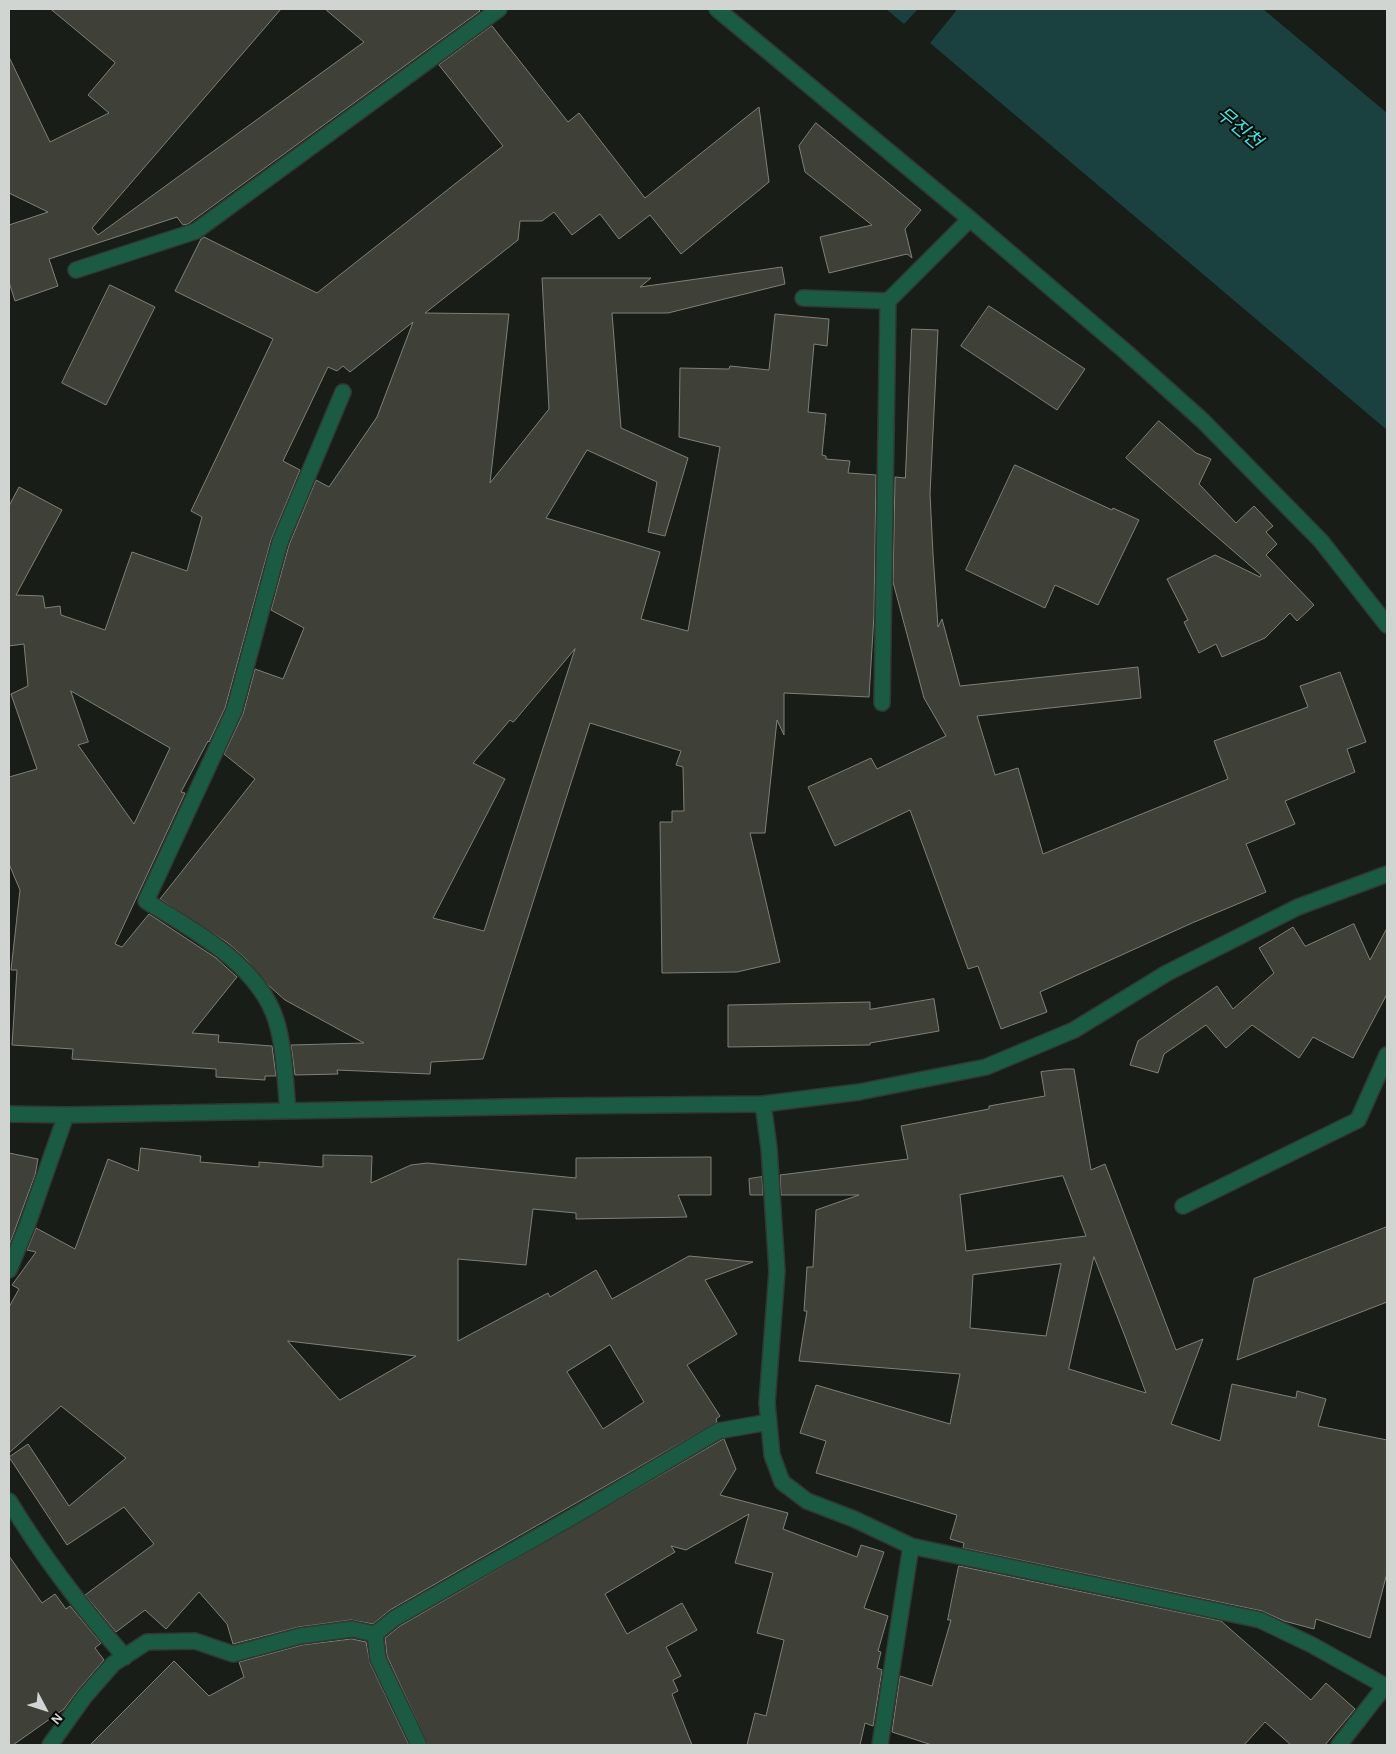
<!DOCTYPE html>
<meta charset="utf-8">
<style>
body{margin:0}
#map{position:relative;width:1396px;height:1754px;overflow:hidden;background:#181d17;font-family:"Alegreya Sans",sans-serif}
canvas{display:block}
.frame{position:absolute;inset:0;border:10px solid #d1d5d1;pointer-events:none}
.north{position:absolute;left:20px;top:1684px;width:50px;height:50px;-webkit-text-stroke:4px #050705;paint-order:stroke;rotate:130deg;font-size:14px;font-weight:700;line-height:20px;text-align:center;color:#d1d5d1}
.north::after{content:'';display:block;margin:auto;width:18px;height:22px;background:#d1d5d1;clip-path:polygon(50% 0,100% 100%,50% 72%,0 100%)}
</style>
<div id="map">
<canvas width="1396" height="1754"></canvas>
<div class="frame"></div>
<div class="north">N</div>
</div>
<script>
const c = document.querySelector('canvas').getContext('2d');
c.lineJoin = 'round';
function paint(path, color) { c.fillStyle = color; c.fill(path, 'evenodd'); }
function trace(path, color, width, dash) { c.strokeStyle = color; c.lineWidth = width; c.lineCap = dash ? 'butt' : 'round'; c.setLineDash(dash || []); c.stroke(path); }
function label(font, color, halo, rows, align = 'center') {
  c.font = font + ' "Alegreya Sans","Noto Sans KR",sans-serif'; c.lineWidth = 4; c.setLineDash([]); c.textBaseline = 'middle'; c.strokeStyle = halo; c.fillStyle = color; for (const [text, x, y, turn = 0] of rows) {
    c.save(); c.translate(x, y); c.rotate((+turn || 0) * Math.PI / 180); c.textAlign = isNaN(turn) ? turn : align; if (halo) c.strokeText(text, 0, 0); c.fillText(text, 0, 0); c.restore();
  }
}
const water = new Path2D(`
 M886 9H918L904 24Z
 M954 9H1263L1387 113V430L930 43 956 11Z`);
const building = new Path2D(`
 M51 9H281L92 228 98 235 364 42 325 9H478L480 11 188 224 183 225 177 217 49 259 58 286 15 301 9 282V225L48 212 9 193V57L50 142 109 113 88 95 115 63Z
 M492 26 568 122 579 113 645 198 759 107 769 182 681 254 650 215 619 239 600 214 572 235 554 212 542 221H520L518 240 425 313 509 314 490 483 549 409 542 278H651L640 287 782 267 785 284 668 313H612L621 428 688 458 665 536 648 532 657 482 587 450 546 518 660 552 641 619 688 631 720 447 679 437 680 368 729 369 730 366 769 370 775 314 829 319 827 346 814 344 808 412 826 414 822 455 826 456V459L850 461 848 473 876 475 874 615 869 697 784 693V735L777 720 765 833H750L780 962 737 972 662 973 660 822H672V811H684L683 767 676 765 681 751 590 723 483 1059 431 1062 430 1074 337 1070 338 1074 295 1075 291 1045 364 1043 285 1000 268 985 246 959 228 943 160 899 255 779 224 754 243 714 255 669 283 679 304 628 271 610 289 545 316 480 329 487 377 417 413 322 350 372 343 366 337 371 328 367 283 461 300 470 271 540 225 708 209 742 208 741 181 792 185 793 115 944 122 947 149 914 216 958 237 977 192 1033 219 1035 218 1042 272 1046 276 1076H265V1080L216 1077V1069L72 1059 73 1049 12 1045 17 970H11L20 890 9 864V777L37 769 11 694 28 686 24 644 9 646V506L19 487 62 510 16 595 43 596 45 608 60 606 61 615 105 630 132 552 187 571 202 517 191 511 273 339 175 291 201 239 204 237 317 293 503 146 439 65ZM575 649 484 931 433 918 505 779 473 763 510 720 513 722ZM71 691 170 748 134 824 78 745 88 742Z
 M816 123 921 210 905 229 912 258 907 254 829 273 820 237 872 225 805 172 799 146Z
 M110 285 155 307 106 405 62 383Z
 M989 306 1085 369 1057 410 961 346Z
 M912 329 938 330 930 494 933 554 938 627 942 619 960 686 1138 667 1141 698 977 716 995 775 1018 768 1043 854 1228 779 1214 741 1308 707 1300 686 1340 672 1366 742 1347 749 1355 772 1285 801 1295 824 1246 844 1266 892 1192 923 1040 992 1047 1012 1001 1029 978 966 968 969 910 810 835 846 808 787 871 758 877 769 946 736 924 698 893 582 895 477 905 478Z
 M1159 421 1196 453 1211 459 1199 484 1236 523 1254 506 1273 526 1266 532 1277 544 1266 555 1314 605 1297 621 1290 613 1265 638 1222 657 1216 644 1199 653 1184 622 1188 620 1167 579 1215 555 1260 577 1261 575 1126 458Z
 M1015 465 1112 510 1113 508 1139 520 1098 605 1055 585 1045 608 966 570Z
 M1354 924 1370 960 1387 928V994L1353 1058 1313 1037 1299 1058 1252 1025 1226 1048 1206 1025 1164 1054 1158 1073 1130 1065 1138 1041 1217 986 1233 1009 1274 973 1259 948 1293 927 1305 946Z
 M934 999 939 1031 870 1043V1045L728 1047V1005L870 1002V1009Z
 M1064 1069H1074L1091 1170 1105 1164 1176 1350 1203 1339 1171 1424 1220 1441 1232 1384 1296 1398 1297 1391 1326 1399 1318 1426 1387 1440V1573L1370 1638 1316 1619 1314 1629 1284 1621 1262 1611 963 1548 964 1543 950 1539 957 1515 816 1473 826 1441 800 1433 816 1385 950 1424 960 1374 799 1361 807 1311H804L807 1267H813L816 1210 859 1195H781L780 1175 908 1159 901 1126 989 1109V1106L1045 1096 1041 1072ZM1063 1176 1086 1236 966 1251 960 1195ZM1094 1257 1126 1339 1146 1393 1069 1369ZM1061 1264 1046 1336 970 1328 973 1275Z
 M141 1148 201 1156 200 1162 259 1167V1162L323 1167V1155L372 1156 371 1183 411 1165 427 1163 576 1178V1158L711 1157V1195H678L687 1217 576 1219V1213L533 1209 526 1265 458 1259V1341L548 1293 550 1297 596 1270 612 1299 689 1256 753 1262 705 1280 737 1334 687 1365 720 1416 716 1419 717 1422 390 1610 373 1624 351 1620 299 1627 233 1644 227 1624 199 1592 166 1629 145 1610 116 1632 85 1595 154 1544 124 1507 67 1545 9 1457 28 1444 69 1506 126 1458 61 1406 9 1453V1307L19 1289 12 1285 36 1252 27 1250 36 1228 75 1249 108 1159 138 1171ZM288 1341 416 1356 340 1400ZM610 1345 644 1402 603 1429 567 1372Z
 M9 1153 38 1159 35 1175 9 1246Z
 M762 1177 763 1195H750L749 1179Z
 M1387 1227V1302L1237 1360 1254 1279Z
 M724 1439 736 1469 720 1495 788 1513 783 1529 857 1557 861 1545 884 1552 864 1608 888 1616 878 1651 881 1652 877 1668 882 1670 873 1726 865 1723 860 1745H747L755 1713 766 1716 784 1640 757 1633 773 1573 735 1563 749 1514 686 1550 671 1546 675 1552 605 1594 627 1634 682 1603 697 1630 666 1647 681 1676 673 1680 678 1691 672 1694 692 1745H428L387 1656 385 1638 400 1626Z
 M9 1556 42 1603 55 1594 66 1609 70 1606 101 1643 95 1648 104 1660 78 1690 64 1709 13 1745H9Z
 M959 1566 1221 1621 1311 1700 1326 1683 1355 1709 1325 1745H1291L1265 1722 1244 1745H932L892 1732 900 1676 932 1686 951 1620H948Z
 M352 1639 366 1642 370 1663 409 1745H90L174 1661 209 1696 244 1677 239 1662 302 1645Z`);
const minor = new Path2D(`
 M717 9 970 219 1126 352 1203 421 1321 541 1387 625
 M76 270 196 231 499 9
 M803 298 888 301
 M882 703 888 301 970 219
 M763 1104 769 1148 777 1271 767 1403 772 1455 782 1482 807 1501 854 1519 911 1546 880 1745
 M288 1111C285 1081 285 1049 276 1020 258 964 193 930 146 901L234 711 280 542 343 392
 M9 1114 66 1115 558 1106 763 1104 859 1092 986 1067 1074 1030 1167 973 1298 907 1387 874
 M1183 1206 1358 1120 1387 1055
 M9 1270 27 1226 66 1115
 M9 1501C43 1557 82 1608 125 1657
 M911 1546 1260 1620 1312 1645 1387 1687
 M50 1745 85 1696 113 1664 147 1642 195 1641 233 1654 300 1636 352 1629 375 1634
 M419 1745 378 1659 375 1634 395 1618 574 1516 718 1431 769 1422
 M1339 1745 1385 1686`);
const waterNames = [
 ["무진천",1239,128,40]
];
paint(water, '#1a413f');
paint(building, '#3f4139');
trace(building, '#7f8178', 1);
trace(minor, '#323731', 18);
trace(minor, '#195b43', 15);
label('italic 19px', '#2ff0e6', '#050705', waterNames);
</script>
